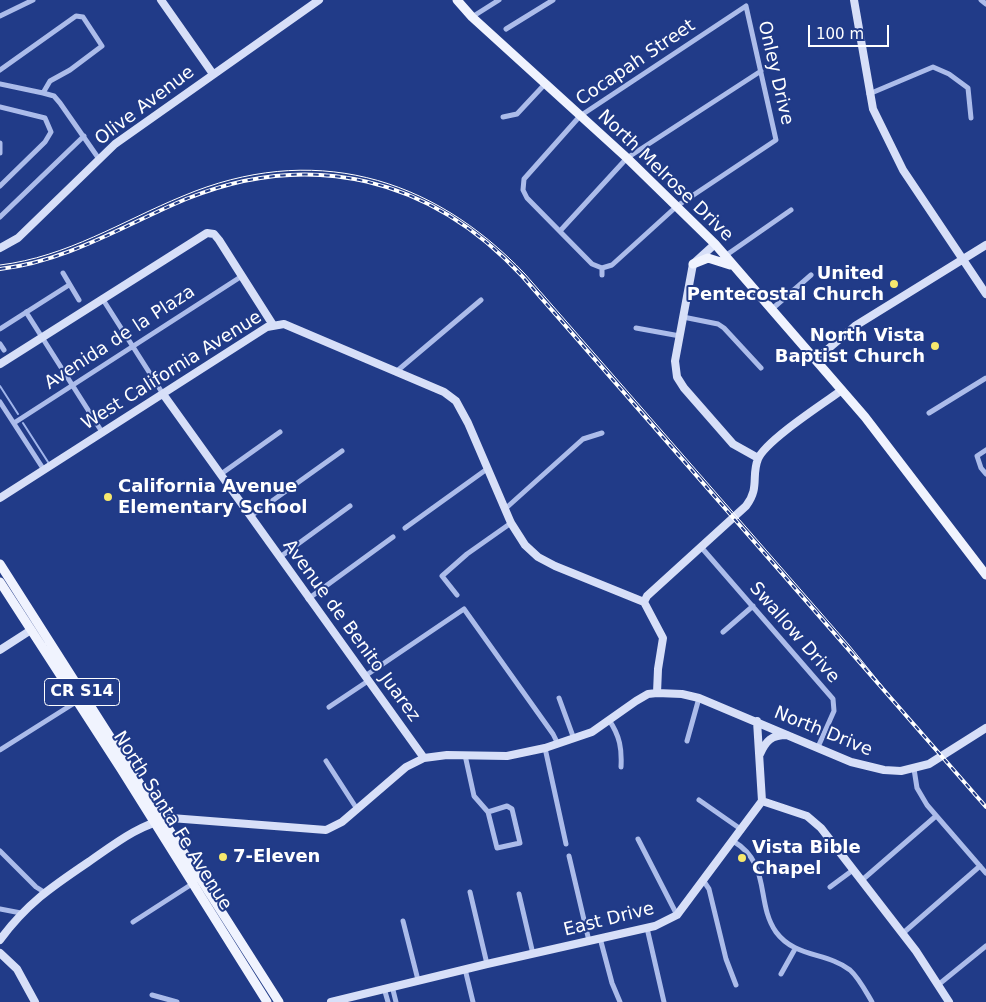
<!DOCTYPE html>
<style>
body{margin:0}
#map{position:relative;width:986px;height:1002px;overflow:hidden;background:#213b88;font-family:"DejaVu Sans",sans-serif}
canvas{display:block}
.scale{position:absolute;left:808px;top:25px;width:81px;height:22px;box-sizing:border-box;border:2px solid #fff;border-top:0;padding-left:6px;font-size:15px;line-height:18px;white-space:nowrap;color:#fff;-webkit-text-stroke:4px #213b88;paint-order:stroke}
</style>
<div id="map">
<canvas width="986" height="1002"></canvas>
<div class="scale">100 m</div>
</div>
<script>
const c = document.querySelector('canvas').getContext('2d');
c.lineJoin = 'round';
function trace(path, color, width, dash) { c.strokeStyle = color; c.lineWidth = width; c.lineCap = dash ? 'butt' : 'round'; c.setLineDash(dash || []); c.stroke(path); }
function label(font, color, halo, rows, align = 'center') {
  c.font = font + ' "DejaVu Sans",sans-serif'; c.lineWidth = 4; c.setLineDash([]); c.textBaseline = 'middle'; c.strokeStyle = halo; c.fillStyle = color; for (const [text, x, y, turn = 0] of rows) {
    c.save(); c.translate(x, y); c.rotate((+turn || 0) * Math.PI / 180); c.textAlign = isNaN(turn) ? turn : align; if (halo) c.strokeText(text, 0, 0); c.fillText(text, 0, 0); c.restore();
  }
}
const stream = new Path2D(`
 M0 386 18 414
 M23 423 48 462`);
const street = new Path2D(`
 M981 0 986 4
 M746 6 776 140 677 206 612 265 602 268 592 264 527 198 523 190 524 179 580 116Z
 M0 16 33 0
 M472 17 499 0
 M506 29 553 0
 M0 70 76 16 83 17 102 46 70 70 50 81 43 93 0 84
 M43 93 54 96 60 103 99 159
 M869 94 933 67 949 74 968 88 971 118
 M0 107 45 118 51 132 45 142 0 186
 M503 117 517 114 545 84
 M0 143V153
 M0 217 84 136
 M560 231 627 158 761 71
 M725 256 791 210
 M63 273 79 300
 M602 275V268
 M102 298 163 394
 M772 309 811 275
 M26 312 102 432
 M683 317 718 324 724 328 761 368
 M636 328 680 336
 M0 329 69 285
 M0 344 4 350
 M397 371 481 300
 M0 402 44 470
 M929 413 986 378
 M14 423 242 276
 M986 450 977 456 981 468 986 474
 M221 474 280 432
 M505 509 583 439 602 433
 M251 516 342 451
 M405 528 487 469
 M701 547 833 699 834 711 818 747
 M280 557 350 506
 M457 595 442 576 467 554 511 523
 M308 599 393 537
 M723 632 753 606
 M365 676 464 609 553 734 558 744
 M559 698 574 739
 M329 707 368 681
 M609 720C620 736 622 749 621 767
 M687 741 699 698
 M545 748 566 844
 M0 750 76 702
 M465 755 474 796 488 812
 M326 761 357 809
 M914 769 917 788 927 805 986 873
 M699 800 742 830
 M507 806 512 809 520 843 497 848 488 812Z
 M638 839 677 915
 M733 841C772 864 755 902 776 932 795 958 827 952 850 970 859 978 866 992 872 1002
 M0 851 36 887 44 892
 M569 856 589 941
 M703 880 709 889 726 959 736 985
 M861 881 936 816
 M830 887 853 870
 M470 892 487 964
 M519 894 533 954
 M0 909 21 913
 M403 921 418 980
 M133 922 192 884
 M647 928 664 1002
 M902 934 980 866
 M600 938 612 983 620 1002
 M465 969 473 1002
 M781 974 795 949
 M938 985 986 946
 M392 986 396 1002
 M384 988 388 1002
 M152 995 177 1002`);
const secondary = new Path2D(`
 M161 0 213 74
 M854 0 873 109 903 170 986 294
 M715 244 693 264 675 361 677 377 684 388 733 444 758 458
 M0 248 18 238 115 144 319 0
 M815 360 855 326 986 245
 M0 364 207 233 214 234 219 240 273 325
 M163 394 424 758
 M0 498 267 327 284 324 444 392 456 401 468 423 511 523 525 545 538 557 555 566 644 602
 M0 650 31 630
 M657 693 658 669 663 638 644 602 647 596 746 506C760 488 751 476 758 459 765 441 824 403 842 390
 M760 754C766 741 771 735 787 735
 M762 801 807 816 821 828 916 951 949 1002
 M0 940C27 903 53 886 90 861 116 843 140 824 171 818L326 830 342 822 406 767 424 758 447 755 507 756 545 748 592 732 636 701 648 694 657 693 682 694 699 698 851 762 884 770 901 771 929 764 986 728
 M0 953 17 969 35 1002
 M331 1002 487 964 655 926 677 915 762 801 757 721`);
const primary = new Path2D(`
 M457 0 472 17 627 158 715 244 865 417 986 575
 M693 264 708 258 730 265
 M0 564 279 1002
 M0 582 121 769 267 1002`);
const tram = new Path2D(`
 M0 265C67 257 122 221 183 196 311 142 431 175 525 274L849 645 913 724`);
const rail = new Path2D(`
 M0 269C68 261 124 225 186 199 311 148 431 178 522 276L986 807`);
const markers = [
 [894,284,5,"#f7e86d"],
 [935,346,5,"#f7e86d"],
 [108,497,5,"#f7e86d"],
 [223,857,5,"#f7e86d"],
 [742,858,5,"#f7e86d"]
];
const shields = [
 [82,692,75]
];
const shieldNames = [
 ["CR S14",82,692]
];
const streetNames = [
 ["Cocapah Street",636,63,-34],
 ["Onley Drive",775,73,77],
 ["Olive Avenue",145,106,-37],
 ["North Melrose Drive",665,176,44],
 ["Avenida de la Plaza",120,338,-33],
 ["West California Avenue",172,371,-32],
 ["Avenue de Benito Juarez",351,631,54],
 ["Swallow Drive",794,633,49],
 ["North Drive",823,732,22],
 ["North Santa Fe Avenue",172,821,58],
 ["East Drive",609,920,-14]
];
const poiNames = [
 ["United",884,274,"right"],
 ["Pentecostal Church",884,295,"right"],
 ["North Vista",925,336,"right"],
 ["Baptist Church",925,357,"right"],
 ["California Avenue",118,487],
 ["Elementary School",118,508],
 ["Vista Bible",752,848],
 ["Chapel",752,869],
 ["7-Eleven",233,857]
];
trace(stream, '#a0b5eb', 2);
trace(street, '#acbcea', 5);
trace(secondary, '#d7dff8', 8);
trace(primary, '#f0f3fe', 9);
trace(tram, '#fff', 1);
trace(rail, '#fff', 4);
trace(rail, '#213b88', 2, [5.5]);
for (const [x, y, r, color] of markers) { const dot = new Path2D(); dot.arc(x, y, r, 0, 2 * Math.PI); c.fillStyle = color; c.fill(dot); trace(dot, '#213b88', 2); }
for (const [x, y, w] of shields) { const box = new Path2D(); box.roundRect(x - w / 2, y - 13.5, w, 27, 4); c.fillStyle = '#213b88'; c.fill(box); trace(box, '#fff', 1); }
label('bold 16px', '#fff', null, shieldNames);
label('18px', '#fff', '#213b88', streetNames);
label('bold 18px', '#fff', '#213b88', poiNames, 'left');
</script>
